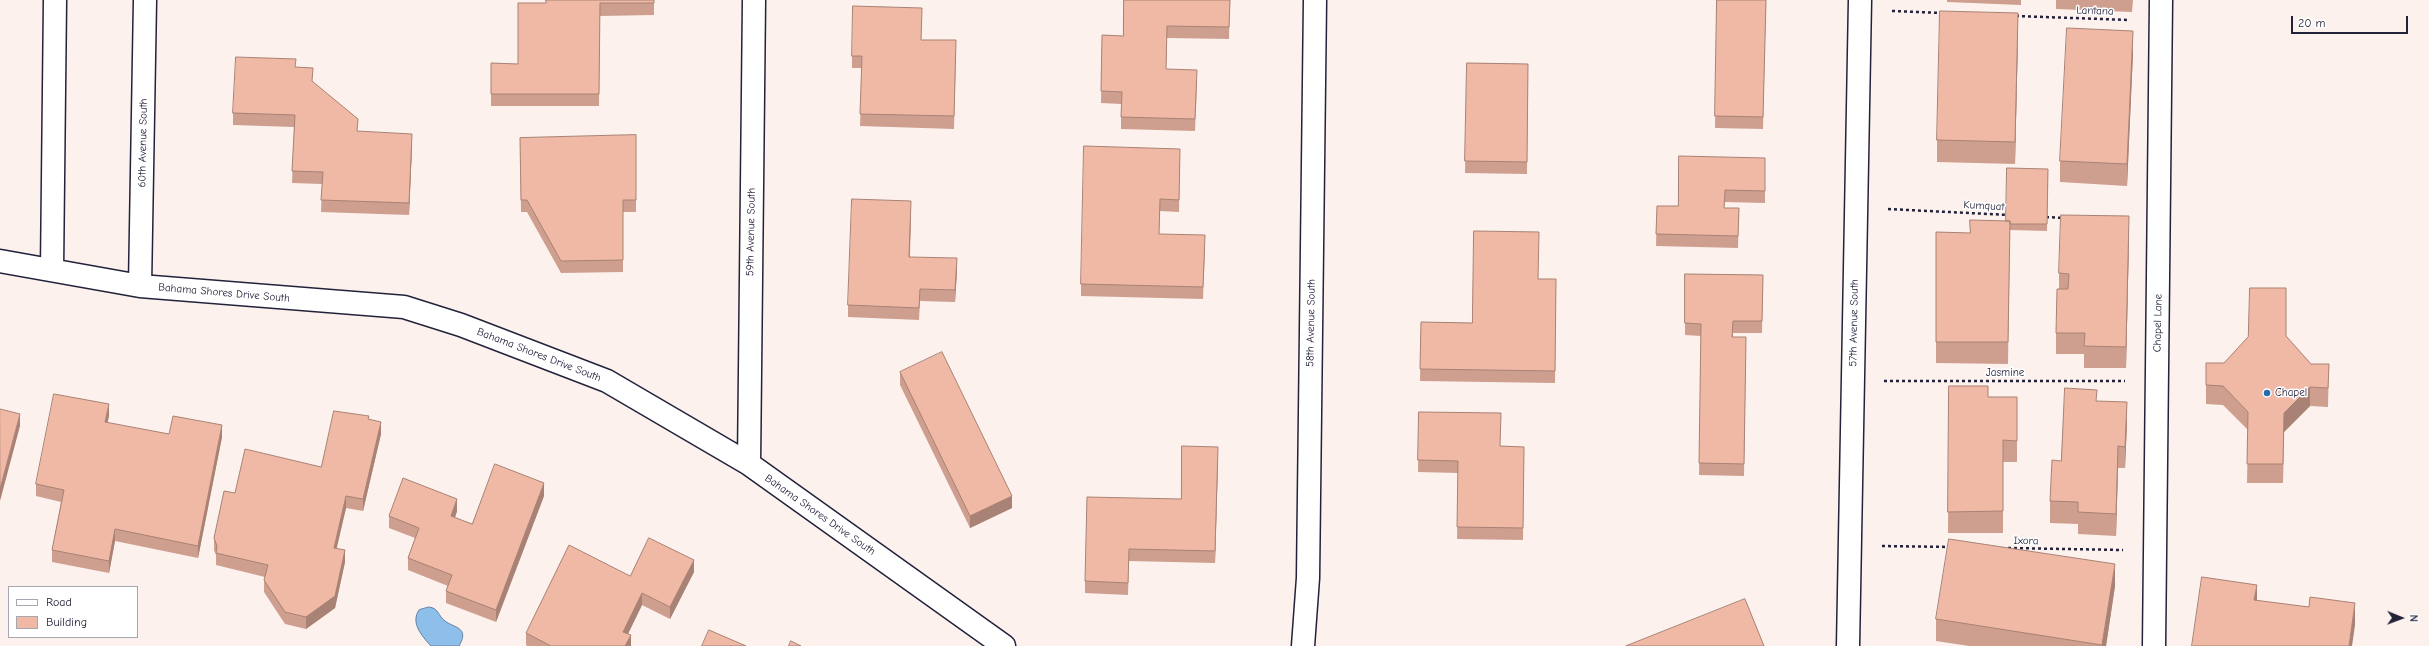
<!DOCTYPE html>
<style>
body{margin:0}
#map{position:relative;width:2429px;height:646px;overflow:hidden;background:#fcf1ed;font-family:"Comic Neue",sans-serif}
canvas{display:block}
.legend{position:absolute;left:8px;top:586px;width:130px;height:52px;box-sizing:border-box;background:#fff;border:1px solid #a7a7b1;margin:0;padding:5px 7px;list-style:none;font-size:12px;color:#22223b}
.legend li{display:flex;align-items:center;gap:8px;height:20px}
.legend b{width:20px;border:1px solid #a7a7b1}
.north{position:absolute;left:2381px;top:598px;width:40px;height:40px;-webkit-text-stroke:3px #fff;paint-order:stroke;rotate:91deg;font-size:11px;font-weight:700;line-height:16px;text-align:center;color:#22223b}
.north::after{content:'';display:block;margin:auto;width:14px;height:18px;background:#22223b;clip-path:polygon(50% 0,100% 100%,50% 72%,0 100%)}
.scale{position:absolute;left:2291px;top:16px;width:117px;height:18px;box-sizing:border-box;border:2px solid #22223b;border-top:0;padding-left:5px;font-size:12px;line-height:14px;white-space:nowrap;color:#22223b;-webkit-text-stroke:3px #fff;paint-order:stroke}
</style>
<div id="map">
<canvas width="2429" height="646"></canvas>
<ul class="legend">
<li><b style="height:5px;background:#fff"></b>Road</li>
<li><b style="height:11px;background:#f0b9a6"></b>Building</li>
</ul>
<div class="north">N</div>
<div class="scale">20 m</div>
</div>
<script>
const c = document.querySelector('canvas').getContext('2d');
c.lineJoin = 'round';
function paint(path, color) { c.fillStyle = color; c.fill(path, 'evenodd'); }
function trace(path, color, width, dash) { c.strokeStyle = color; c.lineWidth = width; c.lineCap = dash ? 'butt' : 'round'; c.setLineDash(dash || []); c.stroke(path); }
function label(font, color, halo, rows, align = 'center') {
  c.font = font + ' "Comic Neue",sans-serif'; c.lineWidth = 3; c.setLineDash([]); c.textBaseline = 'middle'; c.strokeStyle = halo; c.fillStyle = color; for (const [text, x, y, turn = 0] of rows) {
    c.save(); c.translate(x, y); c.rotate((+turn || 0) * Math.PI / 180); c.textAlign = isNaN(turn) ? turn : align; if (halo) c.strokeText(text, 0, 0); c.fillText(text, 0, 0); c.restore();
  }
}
const water = new Path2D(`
 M429 607C439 608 438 616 445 621 454 628 470 627 459 646H431C422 636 410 623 419 610Z`);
const path = new Path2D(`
 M1892 11 1943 13
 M2016 16 2129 20
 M1888 209 2009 215
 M2046 217 2064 218
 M1884 381H2125
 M1882 546 1951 547
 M2008 548 2123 550`);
const minor = new Path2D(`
 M0 261 140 286 404 307 461 325 607 381 749 464 1004 646
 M52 270 55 0
 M140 286 145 0
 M749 464 754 0
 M1303 646 1308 578 1315 0
 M1848 646 1860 0
 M2154 646 2161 0`);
const wall = new Path2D(`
 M654 0V15L600 16 599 106H491V63L518 64 546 3Z
 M1230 0 1229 39 1167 38 1166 69 1197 82 1195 131 1121 129V104L1101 103 1102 35 1123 36Z
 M1717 0H1766L1763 129 1715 128Z
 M1947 0H2021V5L1947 2Z
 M2056 0H2133L2132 12 2056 9Z
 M922 20 921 40 956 52 954 129 860 126 862 68H852V56Z
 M2018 35 2015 164 1937 162V140Z
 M2133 53 2127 186 2060 182V161Z
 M1467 63 1528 64 1527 174 1465 173Z
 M296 67 313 82 358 132 412 146 409 215 321 212 322 184 292 183 294 127 233 125V113Z
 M636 135V212H623V272L561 273 527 212H521L520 138Z
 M1765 158V203L1725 202 1724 208H1739L1738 248 1656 246 1657 206H1678Z
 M1180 161 1179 212 1160 211 1159 234 1205 247 1203 299 1081 296V284Z
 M2048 169 2047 231 2010 230 2008 364 1936 363V232L1970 233 2006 221Z
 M911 213 910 257 957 270 955 302 920 301 919 320 848 317V305Z
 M2129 238 2126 368H2084V354H2056V333L2059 289V273Z
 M1685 274 1763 275 1762 333H1733V337H1746L1744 476 1699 475 1701 336 1685 335Z
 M1538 279H1556L1555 383 1420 381 1421 322 1472 323Z
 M2286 336 2311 364H2329L2328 407 2310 406 2284 432 2283 483H2247L2248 430 2223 405 2206 404V363H2224Z
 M900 372 1012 508 970 528 900 385Z
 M1949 386 1988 397 2017 418V462H2003V533H1948Z
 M2097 401 2127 423 2125 468H2118L2116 536 2078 534V524L2050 523V501L2061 461Z
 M1419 412 1500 446 1524 447 1523 540 1457 539 1458 473 1418 472Z
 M109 416 107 423 169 434 222 437 198 558 115 541 109 573 52 562V550L61 502 36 496V484Z
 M369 419 381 434 363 511 346 508 336 549 345 562 335 608 306 629 285 624 264 592V580L265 577 216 565V555L214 550V538L235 493 321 467Z
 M1218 459 1215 563 1129 561 1128 595 1085 593V581L1181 499Z
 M544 496 496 622 446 603V591L448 586 408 570V558L415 538 389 528V516L457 511 455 518 472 524Z
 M694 572 670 619 642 605 628 634 631 646H527L526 645V633L630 576Z
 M2115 586 2106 646H1969L1936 641V619Z`);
const shadedWall = new Path2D(`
 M2018 13V35L2015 164V142Z
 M2133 31V53L2127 186V164Z
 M412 134V146L409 215V203Z
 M911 201V213L909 269V257Z
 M2129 216V238L2126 368V347Z
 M957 258V270L955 302V290Z
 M2310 387V406L2284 432 2283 483 2284 413Z
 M2127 402V423L2125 468V447Z
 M109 404V416L105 434V422Z
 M20 414V426L0 501V489Z
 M381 422V434L363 511V499Z
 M222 425V437L198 558V546Z
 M2118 446V468L2116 536V514Z
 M1218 447V459L1215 563V551Z
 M544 483V496L496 622V610Z
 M346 496V508L334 560V548Z
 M1012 496V508L970 528V516Z
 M457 499V511L451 529V516Z
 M115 529V541L109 573V561Z
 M345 550V562L335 608 306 629V617Z
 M694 560V572L670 619V607Z
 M2115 564V586L2106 646H2102Z
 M2257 585V606L2254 600Z
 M642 593V605L623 644V632Z
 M2355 603V625L2352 646H2349Z
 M631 635V646H625Z`);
const building = new Path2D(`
 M546 0H654V3H600L599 94H491V63L518 64V3H546Z
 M1124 0H1230L1229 27 1167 26 1166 69 1197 70 1195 119 1121 117 1122 92 1101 91 1102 35 1123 36Z
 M1717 0H1766L1763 117 1715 116Z
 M853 6 922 8 921 40H956L954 116 860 114 862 56H852Z
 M1940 11 2018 13 2015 142 1937 140Z
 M2067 28 2133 31 2127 164 2060 161Z
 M236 57 296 59 295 67 313 68 312 81 358 119 357 131 412 134 409 203 321 200 323 172 292 171 295 115 233 113Z
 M1467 63 1528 64 1527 162 1465 161Z
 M636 135V200H623V260L561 261 527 200H521L520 138Z
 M1084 146 1180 149 1179 200 1160 199 1159 234 1205 235 1203 287 1081 284Z
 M1679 156 1765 158V191L1725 190 1724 208H1739L1738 236 1656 234 1657 206H1678Z
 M2007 168 2048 169 2047 224H2010V221H2006Z
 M852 199 911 201 909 257 957 258 955 290 920 289 919 308 848 305Z
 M2061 215 2129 216 2126 347 2084 346 2085 333H2056L2057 289H2068L2069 274 2059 273Z
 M1970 220 2010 221 2008 342H1936V232L1970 233Z
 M1474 231 1539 232 1538 279H1556L1555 371 1420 369 1421 322 1472 323Z
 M1685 274 1763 275 1762 321H1733L1732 337H1746L1744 464 1699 463 1701 324 1685 323Z
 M2250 288H2286V336L2311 364H2329L2328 388 2310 387 2284 413 2283 464H2247L2248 412 2223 386 2206 385V363H2224L2248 337Z
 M942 352 1012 496 970 516 900 372Z
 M1949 386H1988V397H2017V441L2003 440V511L1948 512Z
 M2065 388 2097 390 2096 401 2127 402 2125 447 2118 446 2116 514 2078 512V502L2050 501 2052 460 2061 461Z
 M54 394 109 404 105 422 169 434 173 416 222 425 198 546 115 529 109 561 52 550 64 490 36 484Z
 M0 409 20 414 0 489Z
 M334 411 369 416 368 419 381 422 363 499 346 496 334 548 345 550 335 596 306 617 285 612 264 580 268 565 216 553 217 546 214 538 224 491 235 493 245 449 321 467Z
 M1419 412 1501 413 1500 446 1524 447 1523 528 1457 527 1458 461 1418 460Z
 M1182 446 1218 447 1215 551 1129 549 1128 583 1085 581 1087 497 1181 499Z
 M495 464 544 483 496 610 446 591 452 575 408 558 419 528 389 516 403 478 457 499 451 516 472 524Z
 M649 538 694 560 670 607 642 593 623 632 631 635 625 646H551L526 633 569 545 630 576Z
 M1949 539 2115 564 2102 645 1936 619Z
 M2202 577 2257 585 2254 600 2309 607 2310 597 2355 603 2349 646H2192Z
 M1745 599 1764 646H1626Z
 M709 630 746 646H702Z
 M791 641 801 646H789Z`);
const markers = [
 [2267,393,4,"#1f6fb2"]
];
const streetNames = [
 ["Lantana",2095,11,2],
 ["60th Avenue South",143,143,-89],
 ["Kumquat",1984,206,3],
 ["59th Avenue South",751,232,-89],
 ["Bahama Shores Drive South",224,293,5],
 ["58th Avenue South",1311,323,-89],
 ["57th Avenue South",1854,323,-89],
 ["Chapel Lane",2158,323,-89],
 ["Bahama Shores Drive South",539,355,21],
 ["Jasmine",2005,373],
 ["Bahama Shores Drive South",820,515,35],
 ["Ixora",2026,541,1]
];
const poiNames = [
 ["Chapel",2275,393]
];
paint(water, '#8ebfea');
trace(water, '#6380a4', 1);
trace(minor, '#22223b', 25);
trace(path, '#22223b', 2.5, [3, 3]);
trace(minor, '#fff', 22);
paint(wall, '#ce9f8f');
paint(shadedWall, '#a88274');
paint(building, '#f0b9a6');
trace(building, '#a88274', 1);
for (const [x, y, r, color] of markers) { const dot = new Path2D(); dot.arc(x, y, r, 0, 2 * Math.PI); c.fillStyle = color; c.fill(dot); trace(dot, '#fff', 1.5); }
label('11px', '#22223b', '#fff', streetNames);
label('11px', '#22223b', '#fff', poiNames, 'left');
</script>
